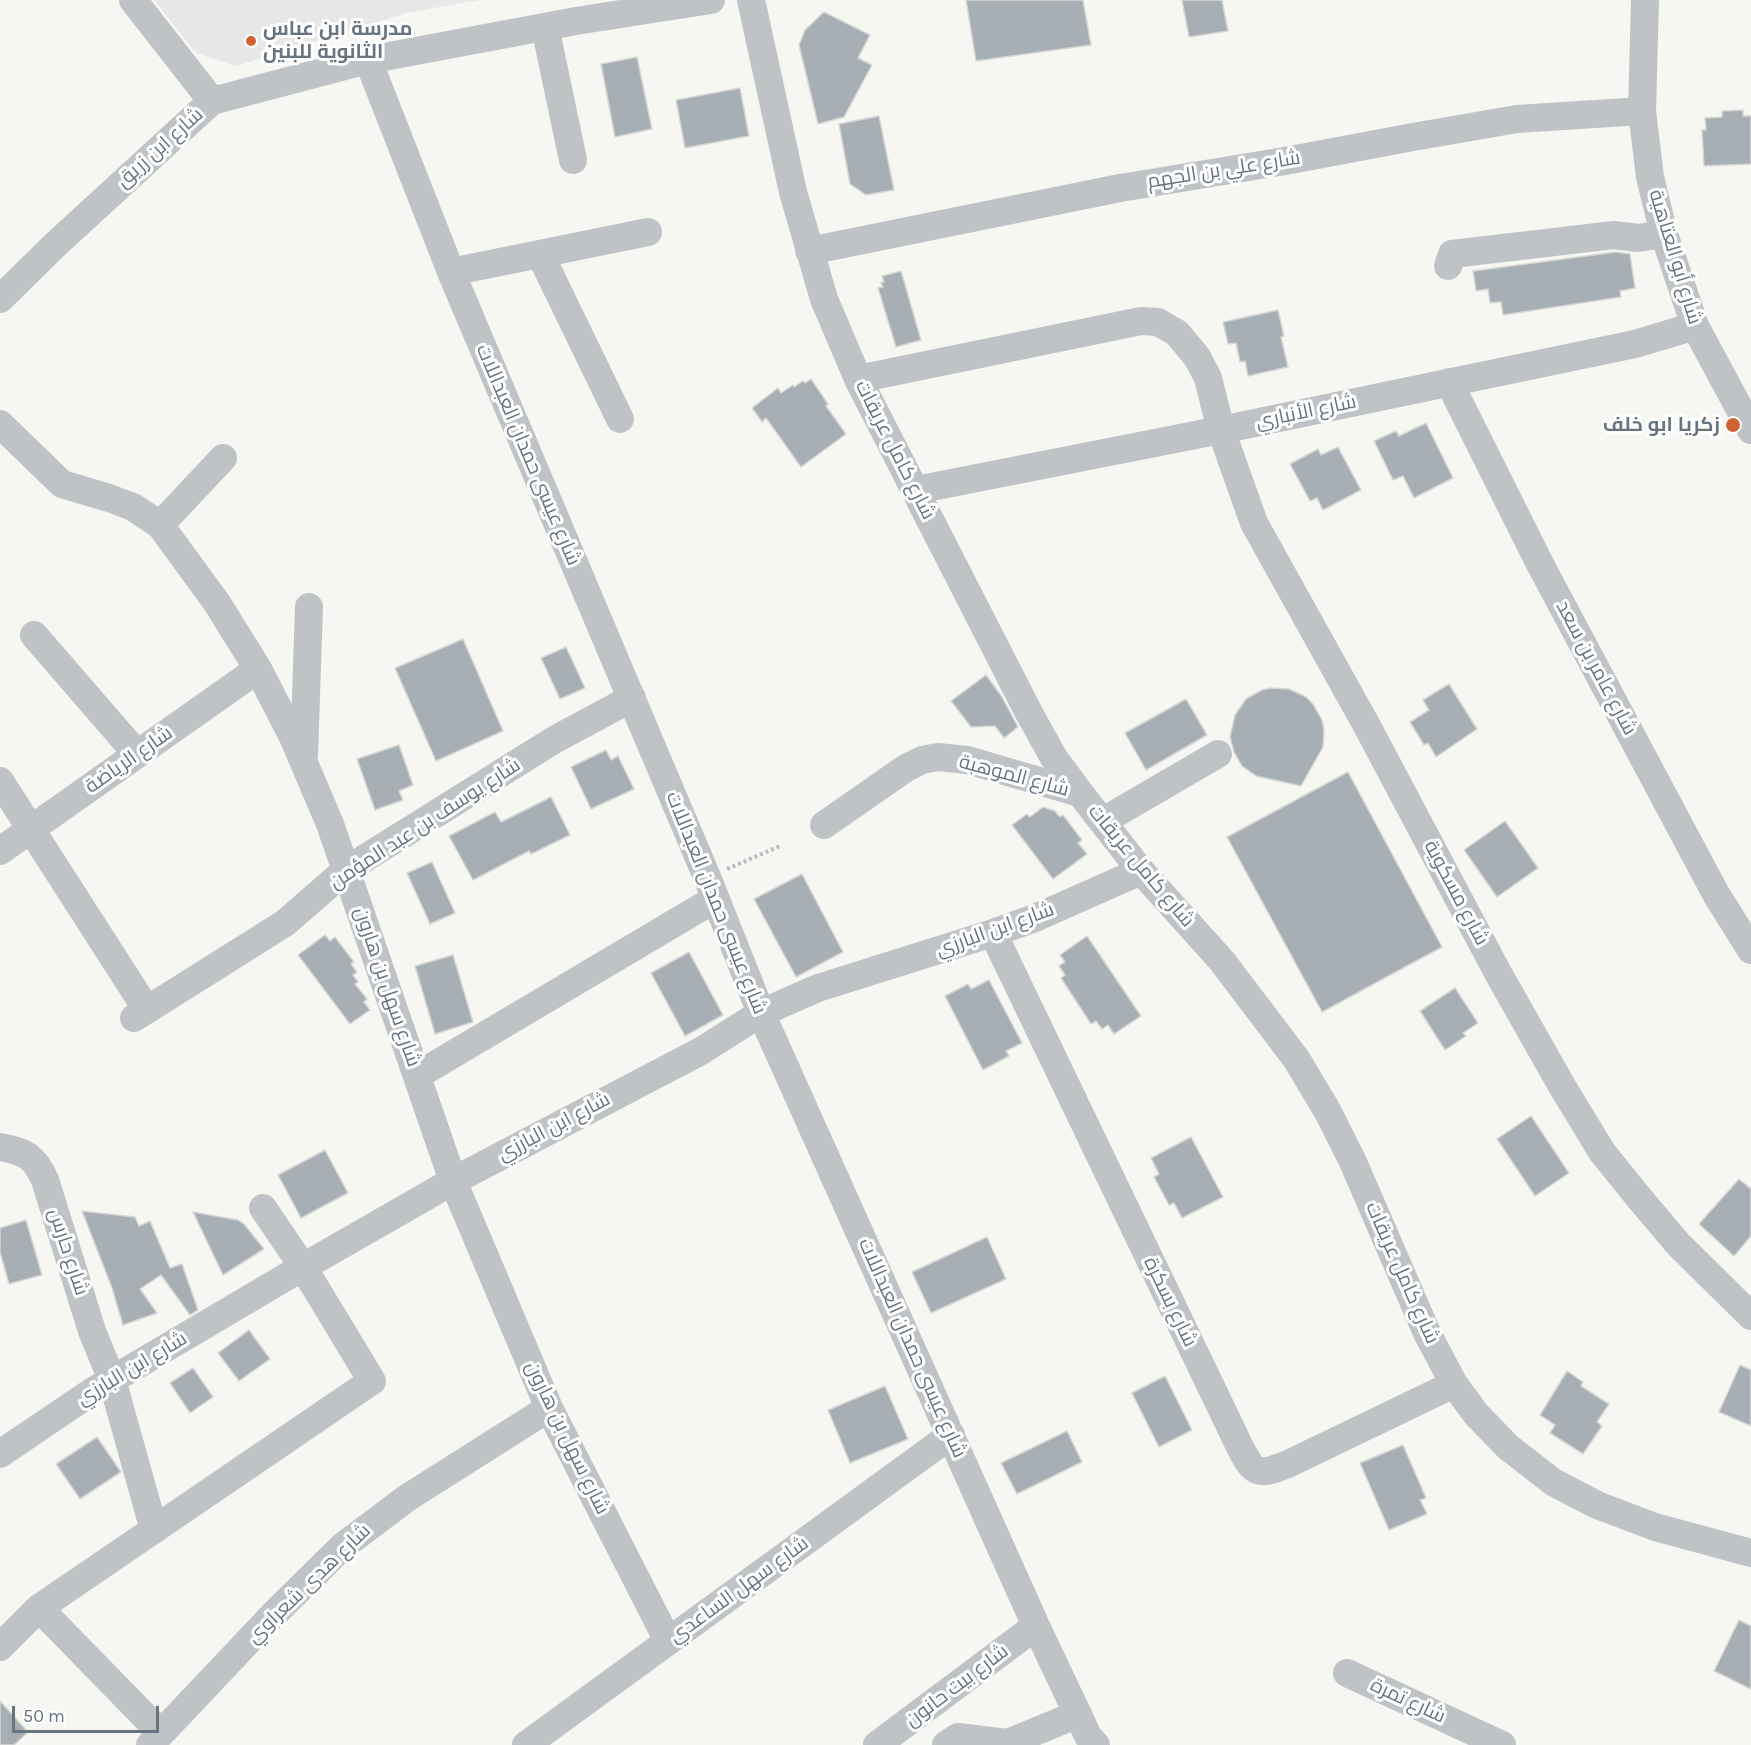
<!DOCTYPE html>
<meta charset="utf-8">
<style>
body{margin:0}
#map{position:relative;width:1751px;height:1745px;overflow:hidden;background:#f6f6f3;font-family:Karla,sans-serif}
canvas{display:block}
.scale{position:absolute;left:12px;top:1706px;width:147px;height:27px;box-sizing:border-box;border:3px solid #687581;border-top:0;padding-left:8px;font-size:18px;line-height:21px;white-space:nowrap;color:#687581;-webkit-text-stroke:4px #fff;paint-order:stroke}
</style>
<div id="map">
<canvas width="1751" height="1745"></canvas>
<div class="scale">50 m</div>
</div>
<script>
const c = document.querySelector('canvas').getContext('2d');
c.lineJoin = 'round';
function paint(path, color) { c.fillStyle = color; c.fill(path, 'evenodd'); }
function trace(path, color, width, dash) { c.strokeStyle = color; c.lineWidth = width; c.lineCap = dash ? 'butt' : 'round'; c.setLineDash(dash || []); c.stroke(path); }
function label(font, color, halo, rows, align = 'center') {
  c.font = font + ' Karla,Cairo,sans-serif'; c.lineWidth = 6; c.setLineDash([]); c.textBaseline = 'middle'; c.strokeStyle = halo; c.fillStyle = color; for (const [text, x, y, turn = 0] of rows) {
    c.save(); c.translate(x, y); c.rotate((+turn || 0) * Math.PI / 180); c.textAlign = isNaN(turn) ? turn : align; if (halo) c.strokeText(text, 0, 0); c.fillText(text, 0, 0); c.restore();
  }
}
const built = new Path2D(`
 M154 0H479L406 13 236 66 196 53Z`);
const building = new Path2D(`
 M966 0H1083L1091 45 976 61Z
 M1182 0H1222L1228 31 1189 37Z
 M824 12 870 35 858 58 872 65 844 117 818 124 799 45 805 30Z
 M637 57 652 129 615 137 601 64Z
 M740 88 749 136 685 148 676 100Z
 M1743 110V116H1751V164L1704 166 1702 130H1706L1705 118 1722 117V111Z
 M879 116 894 190 866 195 850 184 839 124Z
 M1616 252 1630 254 1635 288 1620 291 1621 297 1503 315 1501 302 1490 303 1488 289 1476 291 1473 271Z
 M901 271 921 340 896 347 878 288 883 287 881 283 884 282 882 276Z
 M1278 310 1284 336 1281 337 1288 367 1248 376 1245 361 1240 362 1236 343 1228 344 1223 322Z
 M811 379 828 404 826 406 846 434 801 467 766 418 762 422 752 408 778 388 781 393 793 385 794 387 803 381 805 383Z
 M1426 423 1453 478 1414 498 1403 476 1393 480 1374 441 1396 431 1399 436Z
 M1338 447 1361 490 1323 510 1317 498 1310 501 1290 464 1318 449 1321 455Z
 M463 639 503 731 436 761 395 668Z
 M566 647 585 688 560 699 541 658Z
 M986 675 1002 697 1018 727 1004 738 995 726 971 727 951 701Z
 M1449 684 1477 729 1436 757 1428 743 1424 745 1410 722 1429 710 1423 700Z
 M1271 688 1289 689 1306 697 1313 704 1322 720 1324 729 1323 747 1301 786 1256 776 1242 766 1234 752 1230 737 1235 715 1246 699 1262 690Z
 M1186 699 1207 735 1146 770 1125 733Z
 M399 745 413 785 399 791 403 800 375 810 357 759Z
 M606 750 611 760 618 756 634 789 591 809 571 767Z
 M1348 772 1442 947 1322 1012 1227 837Z
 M551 797 570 835 531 854 529 851 473 880 449 836 495 812 501 822Z
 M1043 807 1055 811 1060 817 1063 815 1082 840 1078 843 1087 854 1053 879 1012 825 1027 814 1030 817Z
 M1505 821 1538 868 1497 897 1464 850Z
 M432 862 455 913 430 924 407 873Z
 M802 874 843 952 796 977 754 899Z
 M325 935 330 941 335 937 354 962 351 964 357 972 353 975 358 982 355 984 367 999 364 1002 370 1010 350 1024 298 955Z
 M1087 936 1141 1016 1114 1034 1108 1025 1102 1029 1096 1021 1091 1024 1061 978 1065 975 1059 966 1065 962 1060 955Z
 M689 952 723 1015 685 1036 651 973Z
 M453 955 473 1022 435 1034 415 966Z
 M989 980 1022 1043 1006 1051 1009 1056 983 1070 945 996 968 984 971 989Z
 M1455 988 1478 1023 1463 1033 1466 1036 1445 1050 1420 1011Z
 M1531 1116 1569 1173 1535 1196 1497 1139Z
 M1191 1137 1223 1197 1182 1218 1174 1203 1169 1205 1154 1177 1159 1174 1151 1158Z
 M325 1150 348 1193 301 1218 278 1175Z
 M1739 1179 1751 1189V1236L1734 1256 1699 1224Z
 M82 1211 135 1217 139 1226 150 1221 170 1268 182 1264 198 1310 190 1315 161 1275 140 1289 157 1313 123 1325 112 1288Z
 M193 1212 238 1220 244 1224 264 1249 223 1275Z
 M26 1220 42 1275 9 1284 0 1252V1228Z
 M987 1237 1006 1279 931 1313 912 1272Z
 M249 1330 270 1359 239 1381 218 1353Z
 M1740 1365 1751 1370V1426L1719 1412Z
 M193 1368 213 1397 190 1413 170 1383Z
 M1567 1371 1583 1382 1581 1386 1609 1404 1597 1422 1602 1426 1583 1454 1550 1433 1555 1425 1540 1415Z
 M1165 1376 1192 1430 1159 1447 1132 1393Z
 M885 1386 908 1439 850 1463 828 1410Z
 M1067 1431 1082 1462 1017 1494 1001 1463Z
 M97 1437 121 1472 80 1499 56 1464Z
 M1403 1445 1426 1498 1420 1500 1427 1514 1389 1530 1360 1463Z
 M1739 1620 1751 1626V1689L1714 1671Z
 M0 1701 28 1732 14 1745H0Z`);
const path = new Path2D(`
 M727 869 780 846`);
const minor = new Path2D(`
 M133 0 212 101
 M751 0 793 192 824 299 858 379 1029 713 1054 758 1080 793 1141 871 1222 961 1297 1060 1328 1112 1353 1162 1427 1333 1454 1384 1476 1414 1508 1447 1553 1482 1597 1505 1655 1527 1751 1553
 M1645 0 1642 111 1650 177 1664 234 1695 326 1751 430
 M545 27 573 160
 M368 60 451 272 707 877 761 1013 1036 1626 1088 1736 1096 1745
 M809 251 1120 188 1285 161 1413 137 1517 119 1642 111
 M540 254 620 419
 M1448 266 1452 254 1614 235 1638 238 1664 234
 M451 272 648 232
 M0 299 55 245 212 101 368 60 576 21 711 0
 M858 379 1141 321 1158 322 1177 333 1197 357 1208 378 1221 430 1254 523 1367 726 1498 973 1562 1086 1602 1152 1640 1199 1679 1245 1751 1316
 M1449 382 1540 564 1716 894 1751 950
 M0 424 62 484 109 498 133 507 160 525 217 603 258 669 293 737 330 824 453 1181 549 1408 668 1641
 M916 490 1221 430 1635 344 1695 326
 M160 525 223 458
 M34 635 137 754
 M304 755 309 607
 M0 781 147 1010
 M1103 821 1218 754
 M824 825 906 768 922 760 938 757 967 760 1080 793
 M0 851 258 669
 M993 933 1239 1445C1254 1475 1257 1476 1288 1464L1454 1384
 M134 1018 285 923 346 870 554 740 632 698
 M418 1075 715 899
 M0 1147C25 1151 35 1157 45 1180L92 1331 112 1380 154 1530
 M0 1454 93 1391 303 1267 453 1181 701 1051 761 1013 818 988 993 933 1035 918 1141 871
 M39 1608 161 1733
 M0 1647 39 1608 372 1381 303 1267 263 1208
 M1347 1673 1502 1745
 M150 1745 273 1615 342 1547 407 1498 549 1408
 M526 1745 951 1435
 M877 1745 1036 1626
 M946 1745 958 1737 1008 1743 1078 1714`);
const markers = [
 [251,41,6,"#d26236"],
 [1733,425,8,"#d26236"]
];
const poiNames = [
 ["مدرسة ابن عباس",263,29],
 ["الثانوية للبنين",263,52],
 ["زكريا ابو خلف",1720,425,"right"]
];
const streetNames = [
 ["شارع ابن زريق",160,148,-42],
 ["شارع علي بن الجهم",1224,170,-9],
 ["شارع أبو العتاهية",1675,257,73],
 ["شارع الأنباري",1306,412,-12],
 ["شارع كامل عريقات",895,450,63],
 ["شارع عيسى حمدان العبداللات",528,455,67],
 ["شارع عامر بن سعد",1596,668,62],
 ["شارع الرياضة",129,760,-35],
 ["شارع الموهبة",1014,776,15],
 ["شارع يوسف بن عبد المؤمن",425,824,-33],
 ["شارع كامل عريقات",1141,866,50],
 ["شارع مسكوية",1456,893,62],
 ["شارع عيسى حمدان العبداللات",716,903,68],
 ["شارع ابن البارزي",995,930,-20],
 ["شارع سهل بن هارون",387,987,71],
 ["شارع ابن البارزي",554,1127,-28],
 ["شارع حارس",68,1252,72],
 ["شارع كامل عريقات",1402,1273,66],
 ["شارع بسكرة",1170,1302,64],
 ["شارع عيسى حمدان العبداللات",912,1348,66],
 ["شارع ابن البارزي",132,1369,-31],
 ["شارع سهل بن هارون",567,1438,64],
 ["شارع هدى شعراوي",309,1584,-44],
 ["شارع سهل الساعدي",739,1590,-36],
 ["شارع بيت حانون",957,1686,-37],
 ["شارع تمرة",1408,1701,25]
];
paint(built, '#e6e7e6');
paint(building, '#a8afb4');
trace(building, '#d7d7d5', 1.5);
trace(path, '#b9bcbe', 4, [3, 3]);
trace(minor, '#bfc3c6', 28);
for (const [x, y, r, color] of markers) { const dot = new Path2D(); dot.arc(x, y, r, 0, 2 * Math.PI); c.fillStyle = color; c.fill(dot); trace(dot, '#fff', 2); }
label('bold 20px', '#687581', '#fff', poiNames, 'left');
label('20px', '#687581', '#fff', streetNames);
</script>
